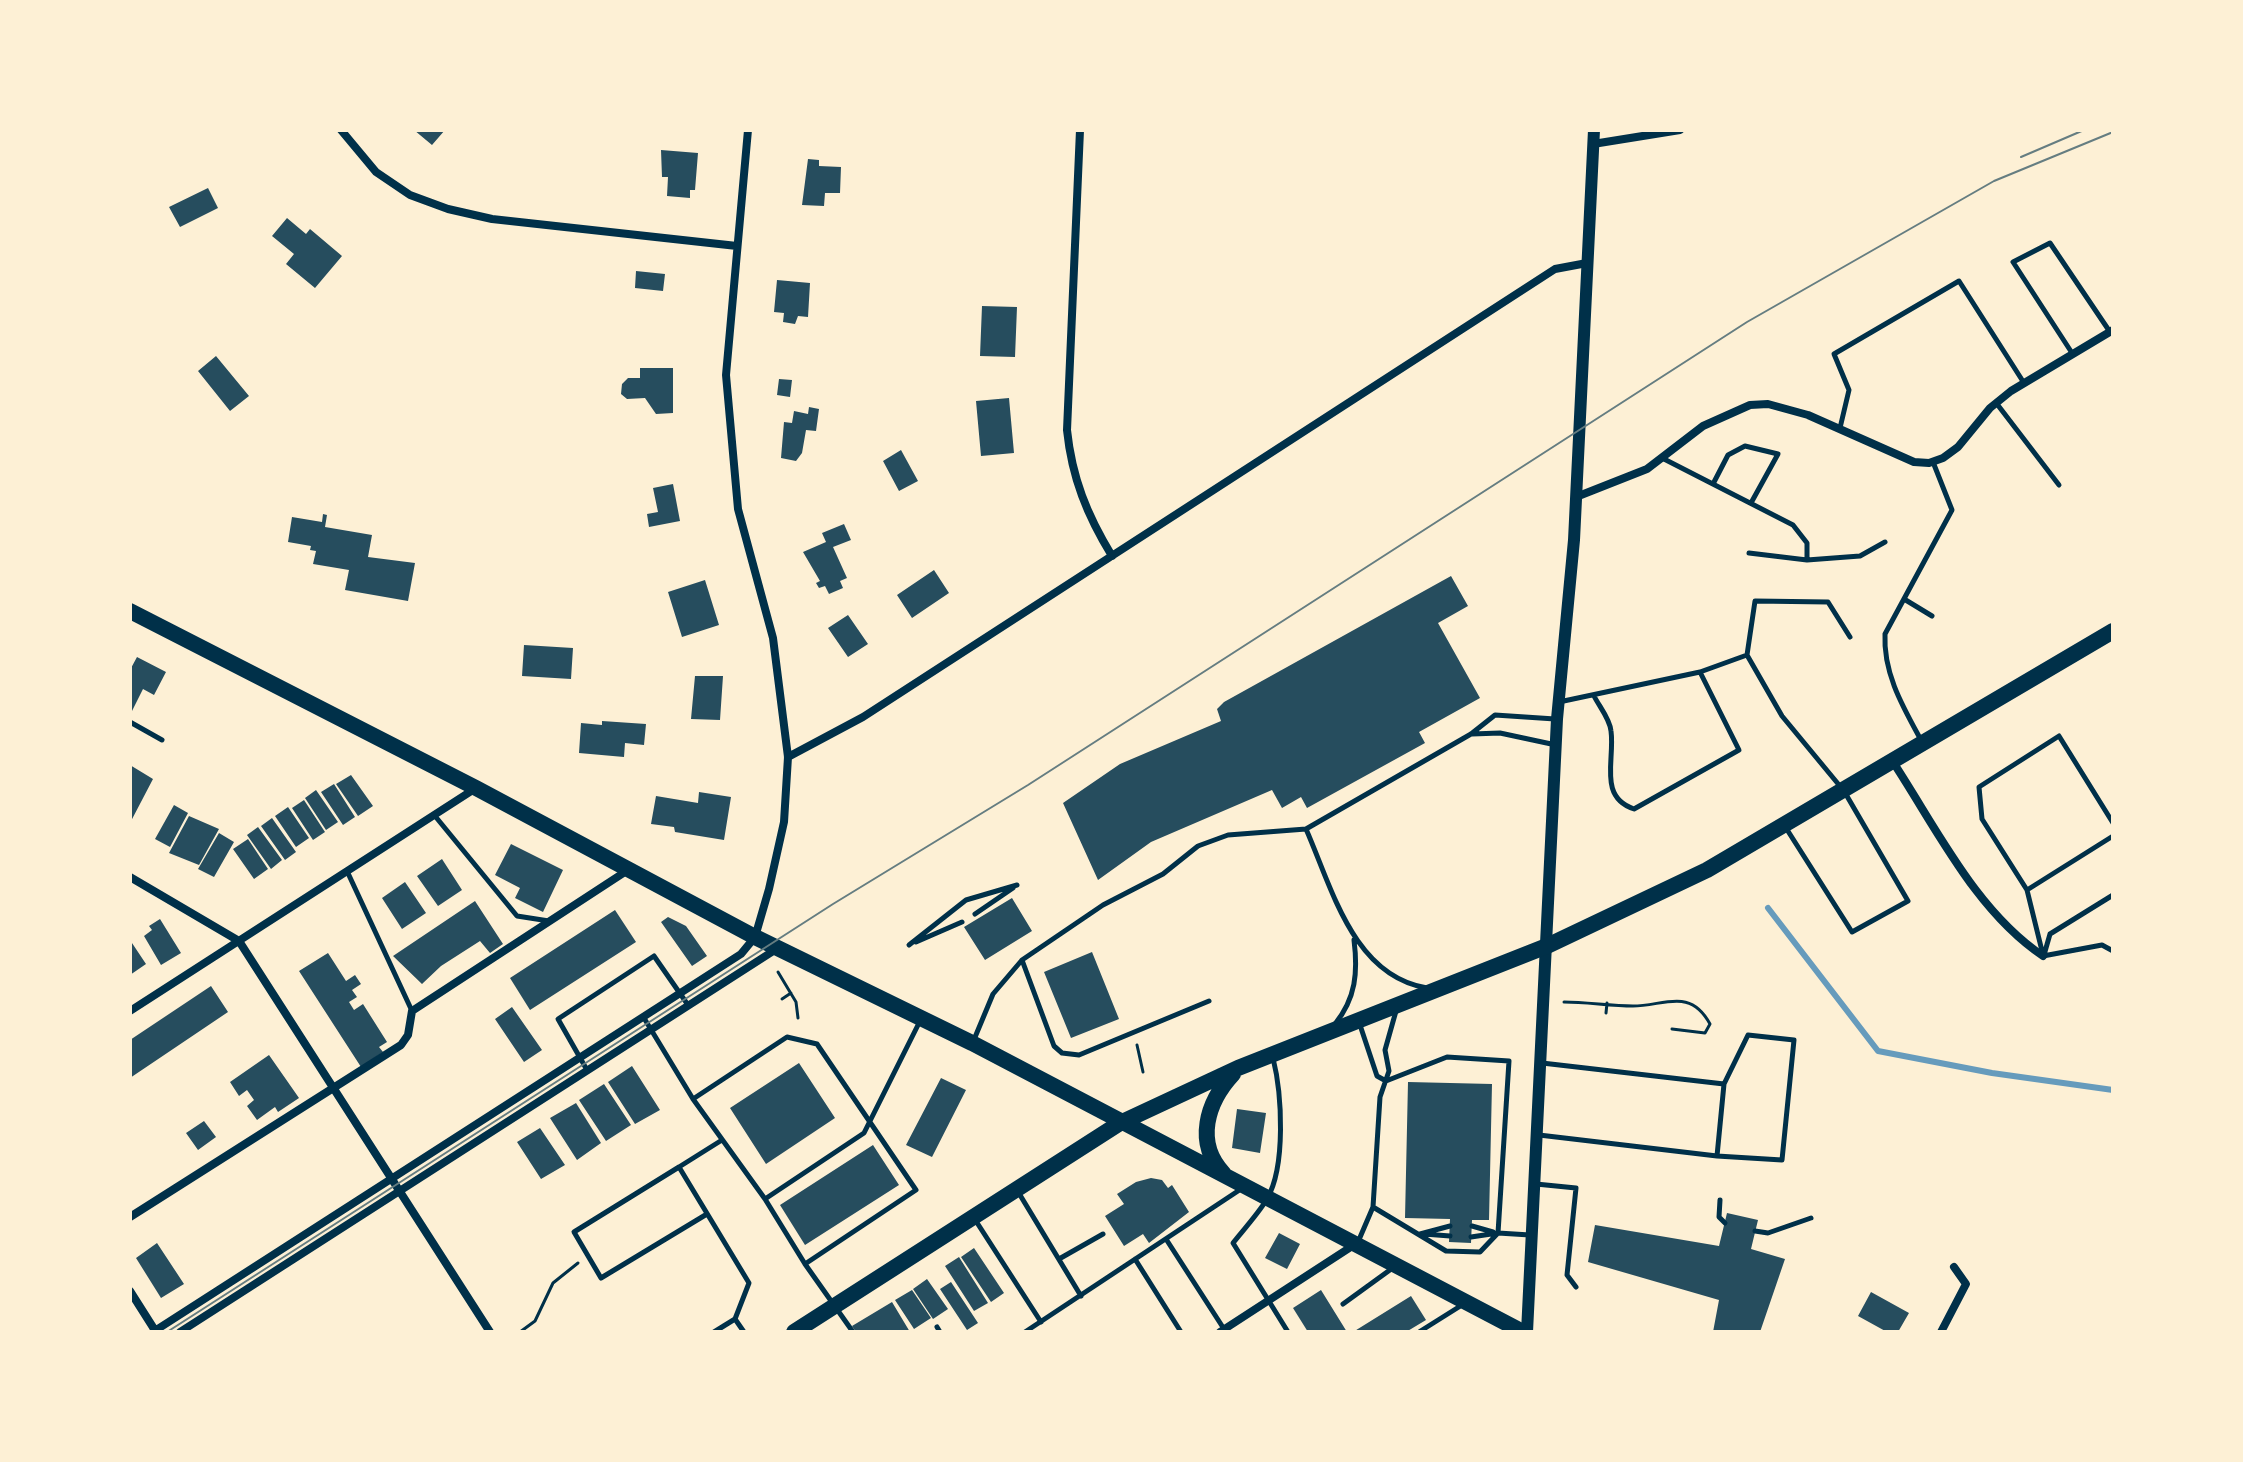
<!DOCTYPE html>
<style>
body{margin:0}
#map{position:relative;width:2243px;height:1462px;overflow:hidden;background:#fdf0d5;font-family:Ubuntu,sans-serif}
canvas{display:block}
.frame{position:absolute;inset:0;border:132px solid #fdf0d5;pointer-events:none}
</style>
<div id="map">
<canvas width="2243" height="1462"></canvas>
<div class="frame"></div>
</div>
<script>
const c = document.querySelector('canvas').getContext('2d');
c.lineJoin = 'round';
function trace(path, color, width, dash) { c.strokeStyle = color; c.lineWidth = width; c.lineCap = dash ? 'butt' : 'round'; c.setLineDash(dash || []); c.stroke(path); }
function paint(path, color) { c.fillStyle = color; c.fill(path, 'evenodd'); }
const stream = new Path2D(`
 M1768 908 1878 1051 1992 1073 2113 1090`);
const building = new Path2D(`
 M414 130H445L432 145Z
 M661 150 698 153 695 190H690V198L667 196 668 177H662Z
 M808 159 819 160V166L841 167 840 193H825L824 206 802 205Z
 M208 188 218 208 180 227 169 207Z
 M287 218 306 234 310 229 342 256 315 288 286 264 294 254 272 236Z
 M636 271 665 274 663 291 635 288Z
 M777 280 810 283 808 317 798 316 795 324 783 322 784 313 774 312Z
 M982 306 1017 307 1015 357 980 356Z
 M216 356 249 396 230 411 198 371Z
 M640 368H673V413L656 414 645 398 627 399 621 394 622 384 628 378H640Z
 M779 379 792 380 790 397 777 395Z
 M1009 398 1014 453 981 456 976 401Z
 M809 407 819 409 816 431 806 430 802 453 796 461 781 458 784 422 792 423 794 411 808 414Z
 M901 450 918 481 899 491 883 461Z
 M673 484 680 521 649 527 647 514 658 512 653 488Z
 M323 514 327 515 325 527 372 535 368 557 415 563 408 601 345 590 349 570 313 564 316 551 310 550 311 546 288 542 292 517 322 522Z
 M844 524 851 540 833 547 847 578 840 581 843 588 829 594 825 586 819 588 816 583 820 581 803 552 826 542 822 533Z
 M934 570 949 593 912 618 897 595Z
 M1451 576 1468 606 1438 623 1480 698 1419 732 1425 743 1307 808 1301 797 1282 808 1272 790 1151 842 1098 880 1063 803 1120 764 1221 721 1217 709 1224 702Z
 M705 580 719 625 682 637 668 592Z
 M848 615 868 644 848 657 828 628Z
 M524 645 573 648 571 679 522 676Z
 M137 657 166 672 154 695 143 689 130 715V670Z
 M695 676H723L720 720 691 719Z
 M602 721 646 724 644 745 625 743 624 757 579 753 581 723 602 725Z
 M130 765 153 779 130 823Z
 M351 775 373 806 358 816 336 784Z
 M334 784 355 817 343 825 321 792Z
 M316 790 338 822 326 830 305 798Z
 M699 792 731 797 724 840 675 832 674 827 651 824 656 796 698 803Z
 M304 800 325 832 313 840 292 808Z
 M174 805 188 813 170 847 155 839Z
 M288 807 309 838 296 847 275 816Z
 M189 816 219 829 199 865 169 853Z
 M272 818 296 852 285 860 261 826Z
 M258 827 282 860 271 869 247 835Z
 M219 833 234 842 214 877 198 869Z
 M248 839 268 869 254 879 233 849Z
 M511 844 563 870 543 912 515 898 520 888 495 875Z
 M442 859 462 890 438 906 417 876Z
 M405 882 426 913 402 929 382 898Z
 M1012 898 1032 931 985 960 964 927Z
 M475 901 503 944 490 953 480 941 441 966 422 984 393 956Z
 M615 910 636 942 530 1010 510 978Z
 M668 917 686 926 707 956 692 966 661 922Z
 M160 919 181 953 161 965 144 936 152 930 149 926Z
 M130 940 146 964 130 975Z
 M1092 952 1119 1019 1071 1038 1044 972Z
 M328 953 346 981 355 975 361 984 352 990 357 997 349 1002 354 1010 363 1004 387 1042 379 1047 383 1052 361 1067 299 971Z
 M211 986 228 1012 130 1078V1040Z
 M512 1007 542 1050 524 1062 495 1019Z
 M269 1055 299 1098 278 1112 275 1107 257 1120 247 1106 254 1100 247 1090 239 1096 230 1082Z
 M799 1063 835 1118 766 1164 730 1108Z
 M632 1066 660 1110 635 1124 608 1082Z
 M941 1078 966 1090 932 1157 906 1145Z
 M1408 1082 1492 1084 1489 1220H1472L1471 1243 1449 1242 1450 1219 1405 1218Z
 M604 1084 631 1125 606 1141 579 1100Z
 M576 1103 601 1143 577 1160 550 1118Z
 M1237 1109 1266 1113 1260 1153 1232 1148Z
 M204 1121 216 1137 198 1150 186 1133Z
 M540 1128 565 1165 541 1179 517 1142Z
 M873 1145 899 1185 805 1245 780 1205Z
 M1151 1178 1162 1180 1168 1188 1172 1185 1189 1212 1149 1243 1143 1234 1124 1246 1105 1216 1124 1204 1117 1194 1136 1182Z
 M1727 1213 1758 1220 1751 1249 1785 1259 1760 1332H1713L1719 1300 1588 1262 1595 1225 1719 1246Z
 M1279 1233 1300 1244 1287 1269 1265 1258Z
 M157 1243 184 1284 161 1298 136 1258Z
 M974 1248 1004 1293 991 1302 961 1257Z
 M959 1257 988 1303 974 1311 945 1266Z
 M927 1279 948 1309 933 1319 913 1289Z
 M951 1282 978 1323 967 1330 940 1289Z
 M912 1290 931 1318 914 1329 895 1300Z
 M1321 1290 1347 1332H1308L1293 1308Z
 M1871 1292 1909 1313 1898 1332H1887L1858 1316Z
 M1411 1296 1426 1320 1406 1332H1353Z
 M892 1302 910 1332H856L852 1326Z`);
const path = new Path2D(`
 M778 972 796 1002 798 1018
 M782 999 791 993
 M1564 1002C1587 1002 1610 1006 1633 1006 1664 1006 1690 987 1710 1024L1705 1033 1672 1029
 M1606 1013 1607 1003
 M1137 1045 1143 1072
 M520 1332 535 1321 553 1283 578 1263`);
const service = new Path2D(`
 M2072 353 2013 262 2050 243 2110 332
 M1997 404 2059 485
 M1840 428 1849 390 1834 354 1959 281 2024 383
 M1664 459 1793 525 1807 543V560L1749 553
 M1713 484 1728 455 1745 446 1778 454 1751 503
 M1807 560 1860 556 1885 542
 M1904 599 1932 616
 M1747 655 1782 716 1844 791 1908 901 1852 932 1786 828
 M1700 672 1747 655 1755 601 1828 602 1850 637
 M1559 702 1700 672 1739 750 1634 809C1598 797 1615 760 1611 731 1610 719 1599 706 1594 696
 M130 722 162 740
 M1472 734 1500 733 1556 745
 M1921 740C1903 707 1883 673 1885 634L1952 510 1933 462
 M435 816 517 916 549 921
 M1306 829C1332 888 1353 976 1427 988
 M347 871 412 1011
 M2027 890 2113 836
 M975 914 1013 888
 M916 942 962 922
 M909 945 966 900 1017 885
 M2043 955 2027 890 1982 819 1979 787 2059 736 2113 823
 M2044 955 2050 934 2113 895
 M2043 956 2102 945 2113 951
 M1022 960 1054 1046 1062 1053 1079 1055 1209 1001
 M644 1018 693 1099 765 1199 864 1133 920 1021
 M1359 1022 1377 1076 1386 1081
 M1335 1024C1356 998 1358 972 1354 940
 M973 1042 993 994 1022 960 1103 905 1163 874 1198 846 1228 835 1306 829 1471 734 1495 715 1555 719
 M1273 1058C1282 1094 1286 1166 1267 1199 1258 1214 1244 1229 1233 1243L1288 1332
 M587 1070 558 1019 654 956 688 1005
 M693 1099 787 1037 817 1044 916 1190 805 1264
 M1539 1135 1717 1156 1724 1084 1542 1063
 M1717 1156 1782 1160 1794 1040 1748 1035 1724 1084
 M679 1167 722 1140
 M1536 1184 1576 1188 1567 1275 1576 1287
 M1017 1190 1081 1296
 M765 1199 805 1264 853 1332
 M1720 1200 1719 1217 1725 1223
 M1373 1207 1446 1251 1480 1252 1498 1233 1509 1061 1447 1057 1386 1081
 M707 1214 601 1278 574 1232 679 1167 749 1283 735 1319 744 1332
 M974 1218 1041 1322
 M1472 1226 1493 1232
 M1755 1231 1768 1233 1811 1218
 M1420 1234 1450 1226
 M1424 1234 1450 1236
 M1471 1237 1498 1233 1530 1235
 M1166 1239 1224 1329
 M1358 1242 1373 1207 1380 1097 1389 1071 1385 1050 1396 1011
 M1059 1259 1103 1234
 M1135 1259 1181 1332
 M1343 1304 1394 1267
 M937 1327 940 1332
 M714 1332 735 1319
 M1025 1332 1241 1189
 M1419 1332 1462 1305`);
const minor = new Path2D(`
 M341 130 376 172 410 195 448 209 492 219 737 246
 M1080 130 1067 430C1072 478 1087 515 1112 556
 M1593 144 1680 130
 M1576 497 1647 469 1703 426 1750 405 1768 404 1808 415 1914 462 1929 463 1943 458 1958 447 1990 408 2011 391 2113 330
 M788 757 863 717 1555 269 1587 263
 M1893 762C1937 829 1976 911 2043 956
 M130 877 239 941 490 1332
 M130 1011 476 788
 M130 1217 401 1045 408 1035 412 1011 628 870
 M130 1291 156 1332
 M153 1332 741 954 755 937 769 889 784 822 788 757 773 638 738 509 726 375 748 130
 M180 1332 778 948
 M1220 1332 1357 1243
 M1941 1332 1966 1284 1954 1267`);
const tertiary = new Path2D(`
 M1527 1332 1557 719 1574 540 1594 130`);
const primary = new Path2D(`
 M130 611 476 788 755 937 972 1043 1523 1332
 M1224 1174C1194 1143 1207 1102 1233 1074
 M794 1332 1120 1123 1238 1068 1547 946 1707 870 2113 631`);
const tram = new Path2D(`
 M2021 157 2084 130
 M167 1332 833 904 1028 785 1747 322 1994 181 2113 132`);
trace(stream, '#669bbc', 6);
paint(building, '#264d5e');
trace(path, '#003049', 3);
trace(service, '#003049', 5);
trace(minor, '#003049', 8);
trace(tertiary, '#003049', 12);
trace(primary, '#003049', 16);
trace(tram, '#657d81', 2);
</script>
